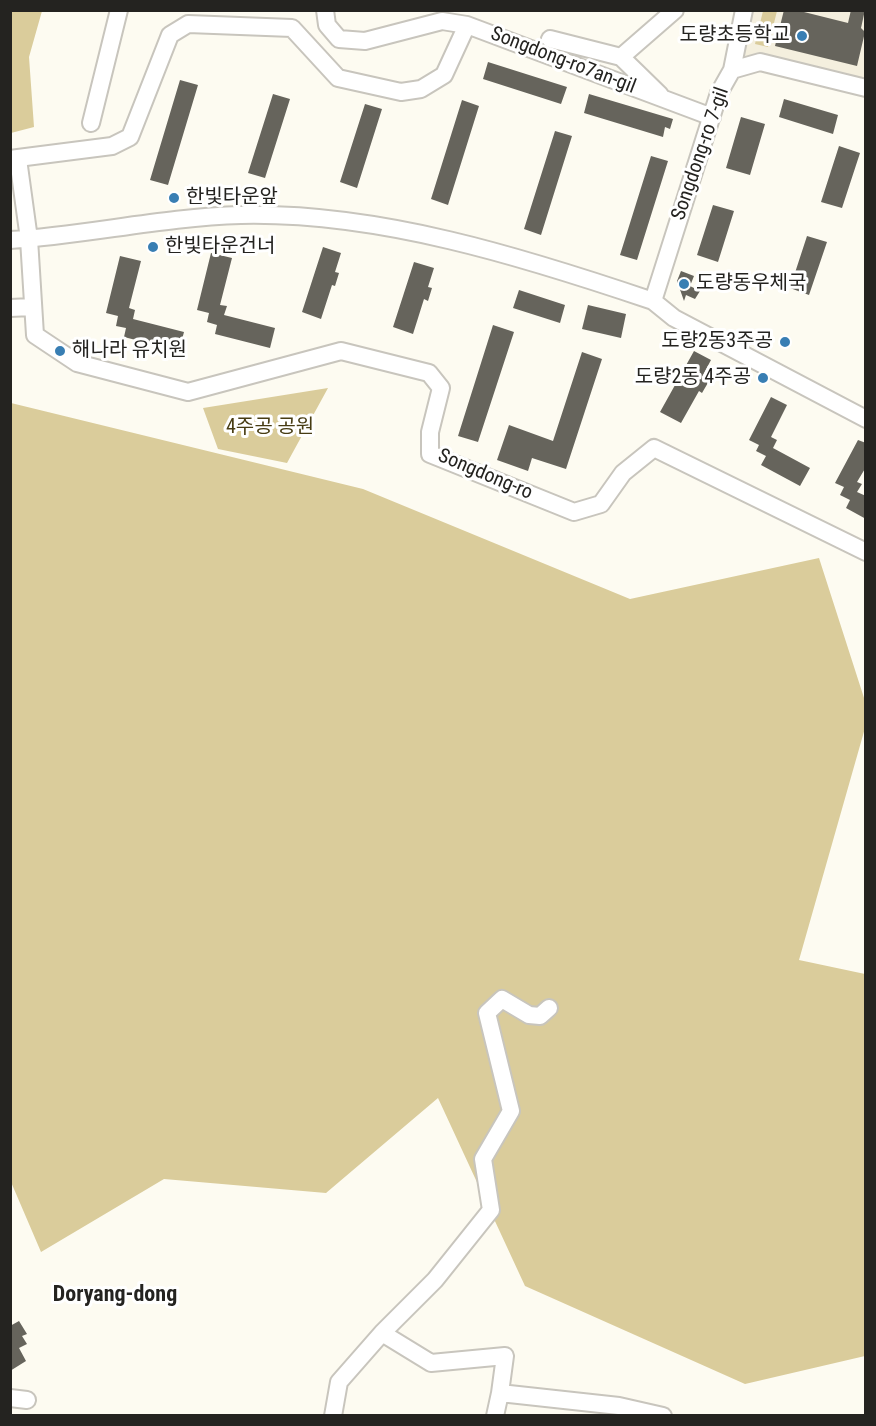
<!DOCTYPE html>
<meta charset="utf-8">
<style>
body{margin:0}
#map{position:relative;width:876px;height:1426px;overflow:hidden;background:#fdfbf1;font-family:"Roboto Condensed",sans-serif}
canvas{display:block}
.frame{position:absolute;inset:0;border:12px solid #242320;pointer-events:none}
</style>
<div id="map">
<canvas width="876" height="1426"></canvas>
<div class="frame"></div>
</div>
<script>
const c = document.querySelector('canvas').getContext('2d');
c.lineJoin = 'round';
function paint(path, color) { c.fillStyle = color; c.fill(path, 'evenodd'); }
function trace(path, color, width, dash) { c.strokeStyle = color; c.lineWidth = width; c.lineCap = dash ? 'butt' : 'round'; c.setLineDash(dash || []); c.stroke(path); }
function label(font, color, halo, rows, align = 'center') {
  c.font = font + ' "Roboto Condensed","Noto Sans KR",sans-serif'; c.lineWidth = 6; c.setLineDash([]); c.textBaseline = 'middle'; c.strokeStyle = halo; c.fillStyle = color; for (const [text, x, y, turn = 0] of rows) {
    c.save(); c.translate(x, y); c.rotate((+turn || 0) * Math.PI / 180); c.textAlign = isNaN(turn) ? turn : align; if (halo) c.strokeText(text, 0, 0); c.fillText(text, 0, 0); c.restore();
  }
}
const built = new Path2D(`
 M744 11H865V88L760 62 732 70Z`);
const green = new Path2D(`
 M11 10 42 11 29 57 34 127 11 133Z
 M763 11H777L768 47 755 44Z
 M328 388 287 463 218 449 203 408Z
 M11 403 363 489 630 599 819 558 865 701V728L799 960 865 974V1356L745 1384 525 1286 438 1098 326 1193 164 1179 41 1252 11 1182Z`);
const building = new Path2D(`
 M784 10H796L848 23 851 10H865L861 28 865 32 857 66 775 46Z
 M488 62 567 87 561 104 483 79Z
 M180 80 198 85 168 185 150 180Z
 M273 94 290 99 265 178 248 173Z
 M589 94 673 119 670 129 665 127 663 137 584 113Z
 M784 99 838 115 833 134 779 117Z
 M462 100 479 106 448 205 431 199Z
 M365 104 382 109 357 188 340 182Z
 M741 117 765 124 750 175 726 168Z
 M555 131 572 136 541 235 524 229Z
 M839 146 860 153 842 208 821 202Z
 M651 156 668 161 637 260 620 255Z
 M713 205 734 211 718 262 697 255Z
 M807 236 827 242 809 295 790 288Z
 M323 247 341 253 335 272 339 273 335 286 332 285 321 319 302 312Z
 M211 253 232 258 220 305 227 306 224 315 275 328 270 348 215 334 217 325 207 322 209 313 197 310Z
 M120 256 141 261 129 308 135 310 133 319 184 332 179 351 124 337 126 328 116 326 118 316 106 313Z
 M414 262 434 268 428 287 432 288 428 301 424 299 413 334 393 327Z
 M681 271 694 276 690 286 700 291 695 299 686 295 684 301 677 281Z
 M519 290 565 305 560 323 513 308Z
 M588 305 626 314 621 338 582 329Z
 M493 325 514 332 478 442 458 436Z
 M694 351 711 360 702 377 709 381 702 393 699 391 681 423 660 412Z
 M582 352 602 359 566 469 532 458 528 471 497 460 509 425 553 441Z
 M771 397 787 405 771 437 777 440 773 448 810 468 800 486 761 465 766 456 756 451 759 445 749 440Z
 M858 440 866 443V467L857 482 862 484 857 492 866 496V519L846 508 850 500 840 495 844 487 835 483Z
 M19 1321 27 1334 22 1336 27 1344 19 1348 26 1361 10 1371V1326Z`);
const minor = new Path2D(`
 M325 10 327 25 339 39 365 41 442 21 467 25 712 117
 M550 39 621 57
 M732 70 744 10
 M660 95 621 57 675 10
 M91 123 119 10
 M10 159 112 146 130 137 170 35 188 24 292 28 338 78 401 92 421 89 444 75 467 25
 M18 159 29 239 35 335 77 363 188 392 341 351 429 373 441 388 430 432V454L574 512 601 504 623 473 654 448 866 552
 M10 240C87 235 164 217 241 215 379 212 523 257 653 301L674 318 866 419
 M653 301 719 93 732 70 760 62 866 88
 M10 308 32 307
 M382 1333 435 1280 491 1210 483 1159 511 1111 487 1013 502 999 529 1015 540 1016 549 1008
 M10 1398 27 1400
 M333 1416 339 1382 382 1333 431 1363 505 1356 500 1393
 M495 1416 500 1393 619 1406 663 1416`);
const markers = [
 [802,36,6,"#387eb3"],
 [174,198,6,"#387eb3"],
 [153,247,6,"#387eb3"],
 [684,284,6,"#387eb3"],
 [785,342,6,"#387eb3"],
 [60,351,6,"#387eb3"],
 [763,378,6,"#387eb3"]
];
const poiNames = [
 ["도량초등학교",790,36,"right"],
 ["한빛타운앞",186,198],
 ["한빛타운건너",165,247],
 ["도량동우체국",696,284],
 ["도량2동3주공",773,342,"right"],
 ["해나라 유치원",72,351],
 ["도량2동 4주공",751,378,"right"]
];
const streetNames = [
 ["Songdong-ro7an-gil",563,61,21],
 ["Songdong-ro 7-gil",701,154,-71],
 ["Songdong-ro",485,475,23]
];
const parkNames = [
 ["4주공 공원",270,428]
];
const quarterNames = [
 ["Doryang-dong",115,1295]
];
paint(built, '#f4efde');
paint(green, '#dacc9b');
paint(building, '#66645c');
trace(minor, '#c8c5bd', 20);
trace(minor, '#fff', 16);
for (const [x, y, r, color] of markers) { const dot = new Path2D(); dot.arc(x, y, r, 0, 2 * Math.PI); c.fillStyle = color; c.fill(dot); trace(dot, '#fff', 2); }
label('20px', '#242320', '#fff', poiNames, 'left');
label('20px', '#242320', '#fff', streetNames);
label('20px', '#473c13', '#fff', parkNames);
label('bold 22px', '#242320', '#fff', quarterNames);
</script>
